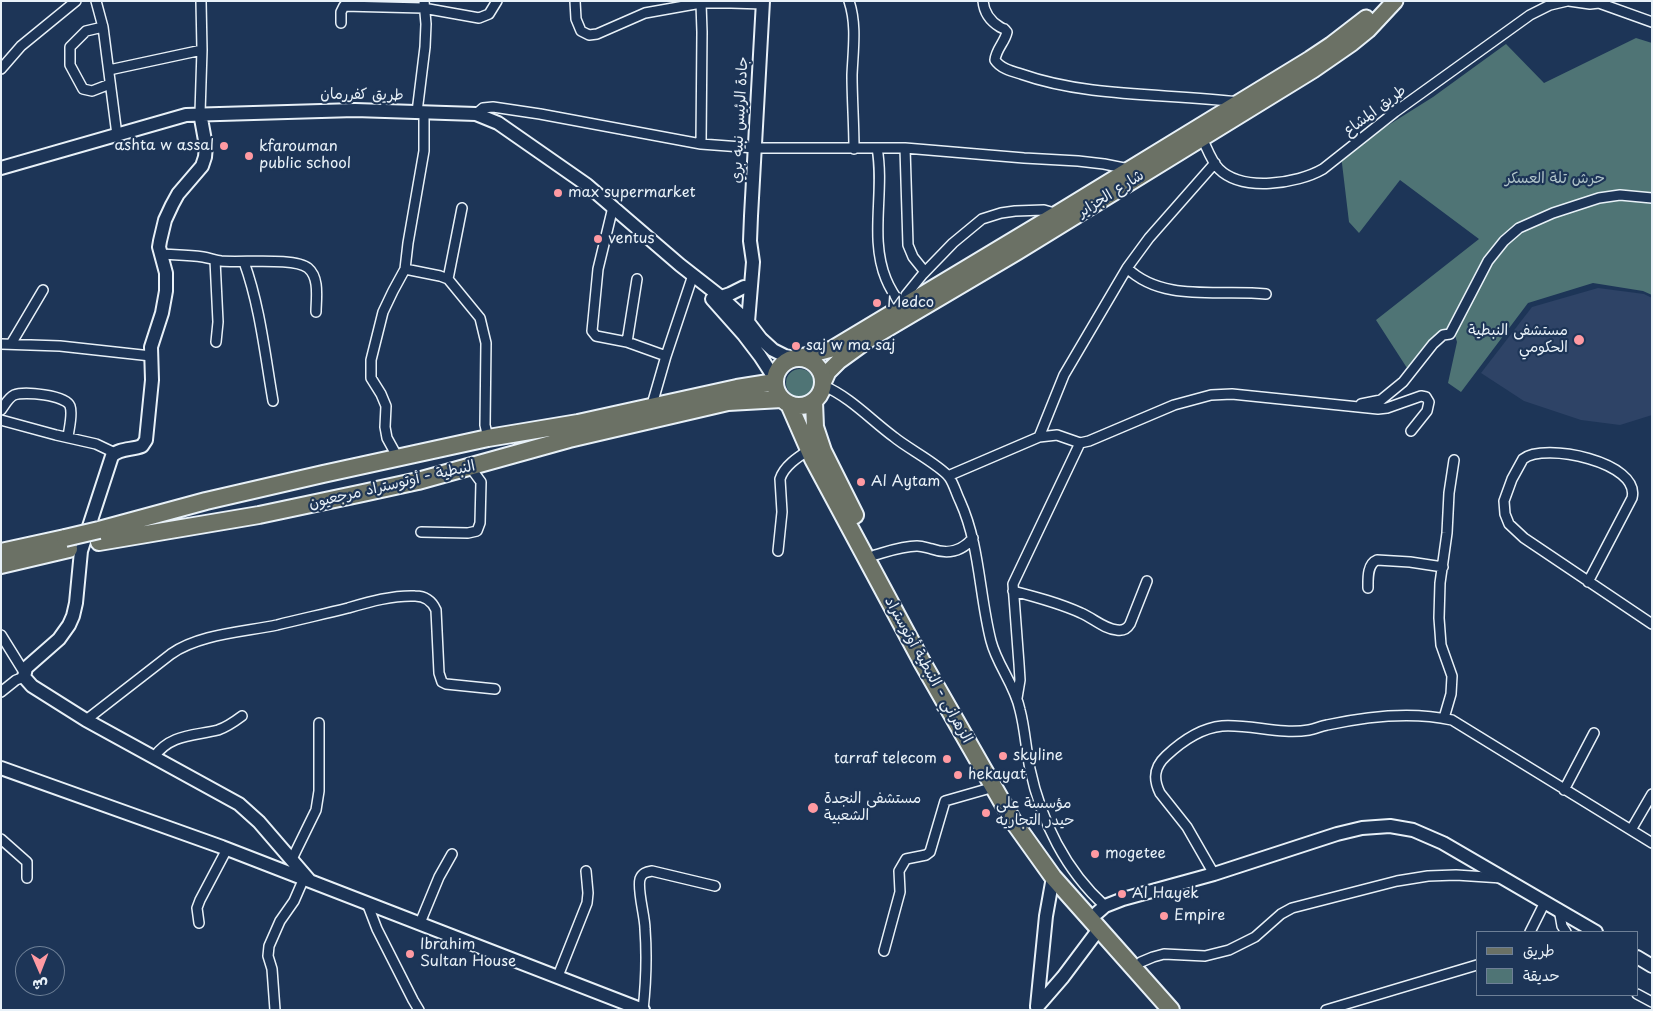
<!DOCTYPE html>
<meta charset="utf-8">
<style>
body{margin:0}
#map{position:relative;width:1653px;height:1011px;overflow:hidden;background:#1d3557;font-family:"Playpen Sans","Playpen Sans Arabic",sans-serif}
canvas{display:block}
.frame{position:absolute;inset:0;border:2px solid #e8f1f8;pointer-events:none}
.legend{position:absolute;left:1476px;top:931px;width:162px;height:65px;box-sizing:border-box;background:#1d3557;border:1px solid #6e8097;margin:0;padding:6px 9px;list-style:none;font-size:15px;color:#e8f1f8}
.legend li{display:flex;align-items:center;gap:10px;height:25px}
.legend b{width:25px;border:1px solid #6e8097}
.north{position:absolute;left:15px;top:946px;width:50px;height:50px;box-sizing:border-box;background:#1d3557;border:1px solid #6e8097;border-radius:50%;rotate:179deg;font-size:14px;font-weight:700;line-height:20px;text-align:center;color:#e8f1f8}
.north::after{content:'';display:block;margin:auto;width:18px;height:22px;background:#ff9aa2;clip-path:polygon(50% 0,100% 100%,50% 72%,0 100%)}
</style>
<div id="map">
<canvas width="1653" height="1011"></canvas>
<div class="frame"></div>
<ul class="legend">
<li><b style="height:6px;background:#6b7165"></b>طريق</li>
<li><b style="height:14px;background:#4f7475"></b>حديقة</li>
</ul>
<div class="north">ش</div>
</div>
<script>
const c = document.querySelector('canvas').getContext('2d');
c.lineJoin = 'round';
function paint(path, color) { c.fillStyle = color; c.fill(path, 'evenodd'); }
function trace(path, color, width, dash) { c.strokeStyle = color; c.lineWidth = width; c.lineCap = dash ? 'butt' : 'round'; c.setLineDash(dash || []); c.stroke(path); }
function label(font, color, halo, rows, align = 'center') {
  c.font = font + ' "Playpen Sans","Playpen Sans Arabic",sans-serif'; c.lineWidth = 4.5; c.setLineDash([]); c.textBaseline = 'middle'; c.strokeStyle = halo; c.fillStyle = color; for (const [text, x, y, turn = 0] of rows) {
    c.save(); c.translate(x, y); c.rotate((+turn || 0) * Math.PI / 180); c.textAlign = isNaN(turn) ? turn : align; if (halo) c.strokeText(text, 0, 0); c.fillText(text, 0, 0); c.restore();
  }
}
const built = new Path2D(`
 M1598 288 1644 294 1652 298V415L1620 425 1581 420 1524 401 1481 373 1532 307Z`);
const green = new Path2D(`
 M1636 38 1652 43V295L1643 291 1593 283 1528 303 1461 392 1448 383 1457 342 1455 335 1449 333 1407 368 1376 320 1479 239 1400 180 1359 233 1349 222 1341 155 1433 97 1506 44 1544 83Z
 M786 383a14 14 0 1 1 28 0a14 14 0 1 1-28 0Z`);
const street = new Path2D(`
 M96 1 103 27 117 135
 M575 1 576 19 581 31 589 35 597 34 645 13 701 3
 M849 1C857 25 853 50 852 75 852 99 854 124 854 149
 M983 1C984 12 990 21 1000 27 1007 31 1002 26 1007 32 1005 42 996 49 995 60 1000 68 1011 71 1021 74 1089 98 1167 93 1239 102
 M1569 1 1590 4 1599 3 1652 22
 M341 23V12L344 6 423 8 479 18 489 14 497 1
 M103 27 86 31 70 47V65L83 89 92 91 110 84
 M1 69 21 46 76 1
 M109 70 202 50
 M417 112 425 47 426 24 424 1
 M200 113 202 50 201 1
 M476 114 483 108 493 107 540 114 701 144 755 148H905L1024 158 1078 161 1104 164 1129 169
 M1202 138C1207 148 1211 161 1219 169 1242 192 1297 184 1323 169L1395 112 1530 15 1550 5 1567 1
 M701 144 702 32 701 3H731L763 4
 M877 148C885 191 869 238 886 279 890 289 896 298 902 306
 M905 148 908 245 913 257 925 272
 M613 207 598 269 592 331 596 336 627 342 666 356
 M161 254C175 255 189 255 203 257 209 258 215 260 221 261 241 263 295 257 308 268 320 278 316 299 316 312
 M215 260 218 322 216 342
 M244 262C260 306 265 355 273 401
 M1127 268C1163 303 1220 289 1266 294
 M405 269 440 276 448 279 480 318 486 343 485 425 488 438
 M448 279 462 208
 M905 304 906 295 923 274 953 243 982 219 1001 213 1015 211 1044 210 1051 212 1055 215
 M627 342 637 279
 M1 344 60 346 151 356
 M11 344 43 290
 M824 386C850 397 871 420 894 437 907 448 940 465 949 477 954 484 956 493 960 501 980 545 979 594 991 641 997 665 1015 685 1020 710 1025 729 1026 750 1030 769 1041 821 1066 871 1105 906
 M1361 404 1381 400 1403 382 1433 344 1443 335 1450 334 1488 261 1504 241 1519 228 1553 213 1599 198 1620 195 1652 198
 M651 408 666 356 693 275
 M1 410C5 405 8 398 14 395 24 391 66 395 70 406 73 414 69 428 68 437
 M1 420 56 435 96 444 115 453
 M1039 437 1064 375 1127 268 1149 238 1215 163
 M398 458 387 438 385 427 386 406 381 394 371 378V360L383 312 393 291 405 269 408 243 424 151V113
 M948 476 1039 437 1057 435 1080 443 1089 441 1174 405 1211 395 1232 394 1378 409 1387 408 1421 396 1426 397 1429 402 1427 411 1411 431
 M421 532 468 533 477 531 480 523 481 482 470 467
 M778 551 782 512 780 479C784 466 798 457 809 450
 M875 555C889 551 903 546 917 546 923 546 927 548 932 549 949 555 962 551 973 538
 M1588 582 1632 498C1641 462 1544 442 1523 459L1512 479 1504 501 1505 514 1509 524 1524 538 1652 624
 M1368 588C1368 579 1367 564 1377 560L1410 562 1443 567
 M1013 591C1036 597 1059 603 1081 613 1093 618 1104 629 1117 630 1123 631 1127 629 1130 624L1147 581
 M1 635 24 672
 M1 692 16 680 24 677
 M1017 698 1020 680 1019 664 1013 584 1080 443
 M1444 718 1451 694 1452 676 1441 645 1439 618 1440 583 1447 533 1449 493 1454 460
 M86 720 171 654C199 634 244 632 277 625 301 619 324 614 348 608 369 602 393 595 415 596 425 596 432 601 436 610L439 673 442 682 446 684 495 689
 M154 757C170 734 194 736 218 730 227 727 234 722 242 716
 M1564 790 1594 733
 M1631 830 1652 794
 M1 839 27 862V878
 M292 859 316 810 319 791V723
 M1214 874 1187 827 1160 793C1153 779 1154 767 1166 756 1181 742 1200 728 1222 726 1251 724 1280 735 1309 730 1315 729 1321 726 1327 725 1368 716 1411 711 1452 720L1652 843
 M367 903 377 929 413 1000 419 1010
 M1559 909 1562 926 1566 932
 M199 923 197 908 200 900 227 849
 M420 923 439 877 452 854
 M1530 932 1545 902
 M884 951 900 892 899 871 906 859 926 855 930 852 945 801 994 787
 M1141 962 1153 957 1164 954 1205 956 1229 950 1255 937 1281 914 1292 908 1397 881 1428 876 1456 875 1502 878
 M558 976 587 903 588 893 586 871
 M1637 994 1652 1002
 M275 1010 272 969 268 956 269 946 280 921 294 901 304 878
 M643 1010C646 983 647 956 645 929 645 916 637 890 640 879 642 873 646 872 652 871L715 886
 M1326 1010 1477 965`);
const secondary = new Path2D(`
 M200 113 206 146 205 157 202 166 178 194 172 205 165 220 160 241 159 247 166 273V291L162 313 151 347 152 380 146 440 142 446C132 450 119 448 112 456L81 551 76 603 73 616 69 625 59 639 26 668 24 677 32 686 86 720 239 804 259 822 309 880
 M1 168 186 115 355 110 476 114 498 123 587 185 680 265 721 297 748 322 761 339 773 350 785 356 796 358
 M721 297 730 294 744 287
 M712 299 744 335 760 356 775 379
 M744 335 748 322 753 262 750 241 751 216 763 1
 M1 768 222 847 643 1010
 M1097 913 1105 906 1123 899 1214 874 1337 834 1362 828 1390 826 1413 830 1443 843 1596 932
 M1637 957 1652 966
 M1037 1006 1046 916 1053 877
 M1037 1007 1063 977 1099 929`);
const primary = new Path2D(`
 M801 357 832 349 1055 215 1310 59 1331 45 1366 18
 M824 381 828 372 839 361 868 340 1017 252 1313 70 1352 43 1368 30 1395 1`);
const highway = new Path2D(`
 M775 382a24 24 0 1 1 48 0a24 24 0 1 1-48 0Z
 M814 402 815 427 823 451 855 515
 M789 404 813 459 922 662 1013 821 1053 877 1171 1010
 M99 530 206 501 323 474 488 438 578 423 737 388 775 382
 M99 542 259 515 363 493 418 481 569 439 728 402 782 399
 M1 552 65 538
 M1 565 69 549`);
const highwayBridge = new Path2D(`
 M65 538 99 530`);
const markers = [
 [224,146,5,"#ff9aa2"],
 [249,156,5,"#ff9aa2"],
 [558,193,5,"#ff9aa2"],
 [598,239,5,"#ff9aa2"],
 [877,303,5,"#ff9aa2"],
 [1579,340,6,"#ff9aa2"],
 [796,346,5,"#ff9aa2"],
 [861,482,5,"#ff9aa2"],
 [1003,756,5,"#ff9aa2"],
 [947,759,5,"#ff9aa2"],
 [958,775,5,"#ff9aa2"],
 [813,808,6,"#ff9aa2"],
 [986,813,5,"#ff9aa2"],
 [1095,854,5,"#ff9aa2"],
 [1122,894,5,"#ff9aa2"],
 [1164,916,5,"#ff9aa2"],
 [410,954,5,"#ff9aa2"]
];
const streetNames = [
 ["طريق كفررمان",362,95,1],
 ["طريق المشاع",1375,111,-37],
 ["جادة الرئيس نبيه بري",740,120,-87],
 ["شارع الجزاير",1111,194,-32],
 ["النبطية - أوتوستراد مرجعيون",392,485,-13],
 ["الزهراني - النبطية أوتوستراد",928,670,61]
];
const poiNames = [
 ["ashta w assal",214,146,"right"],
 ["kfarouman",259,147],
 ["public school",259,164],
 ["max supermarket",568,193],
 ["ventus",608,239],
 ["Medco",887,303],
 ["مستشفى النبطية",1568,331,"right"],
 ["الحكومي",1568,348,"right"],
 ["saj w ma saj",806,346],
 ["Al Aytam",871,482],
 ["skyline",1013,756],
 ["tarraf telecom",937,759,"right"],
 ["hekayat",968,775],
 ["مستشفى النجدة",824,799],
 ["الشعبية",824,816],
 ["مؤسسة علي",996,804],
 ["حيدر التجاريه",996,821],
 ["mogetee",1105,854],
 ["Al Hayek",1132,894],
 ["Empire",1174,916],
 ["Ibrahim",420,945],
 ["Sultan House",420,962]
];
const parkNames = [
 ["حرش تلة العسكر",1555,179]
];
paint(built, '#2e4366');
paint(green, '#4f7475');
trace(street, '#e8f1f8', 12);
trace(secondary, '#e8f1f8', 16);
trace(primary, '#e8f1f8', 19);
trace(highway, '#e8f1f8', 20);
trace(street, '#1d3557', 9);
trace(secondary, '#1d3557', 12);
trace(primary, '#6b7165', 15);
trace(highway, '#6b7165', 16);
trace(highwayBridge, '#e8f1f8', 20, []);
trace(highwayBridge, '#6b7165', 16);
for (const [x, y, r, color] of markers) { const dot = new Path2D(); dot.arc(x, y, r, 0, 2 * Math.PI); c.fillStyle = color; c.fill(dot); trace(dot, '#1d3557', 2); }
label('15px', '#e8f1f8', '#1d3557', streetNames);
label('15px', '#e8f1f8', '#1d3557', poiNames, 'left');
label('15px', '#b2c5ca', '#1d3557', parkNames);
</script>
